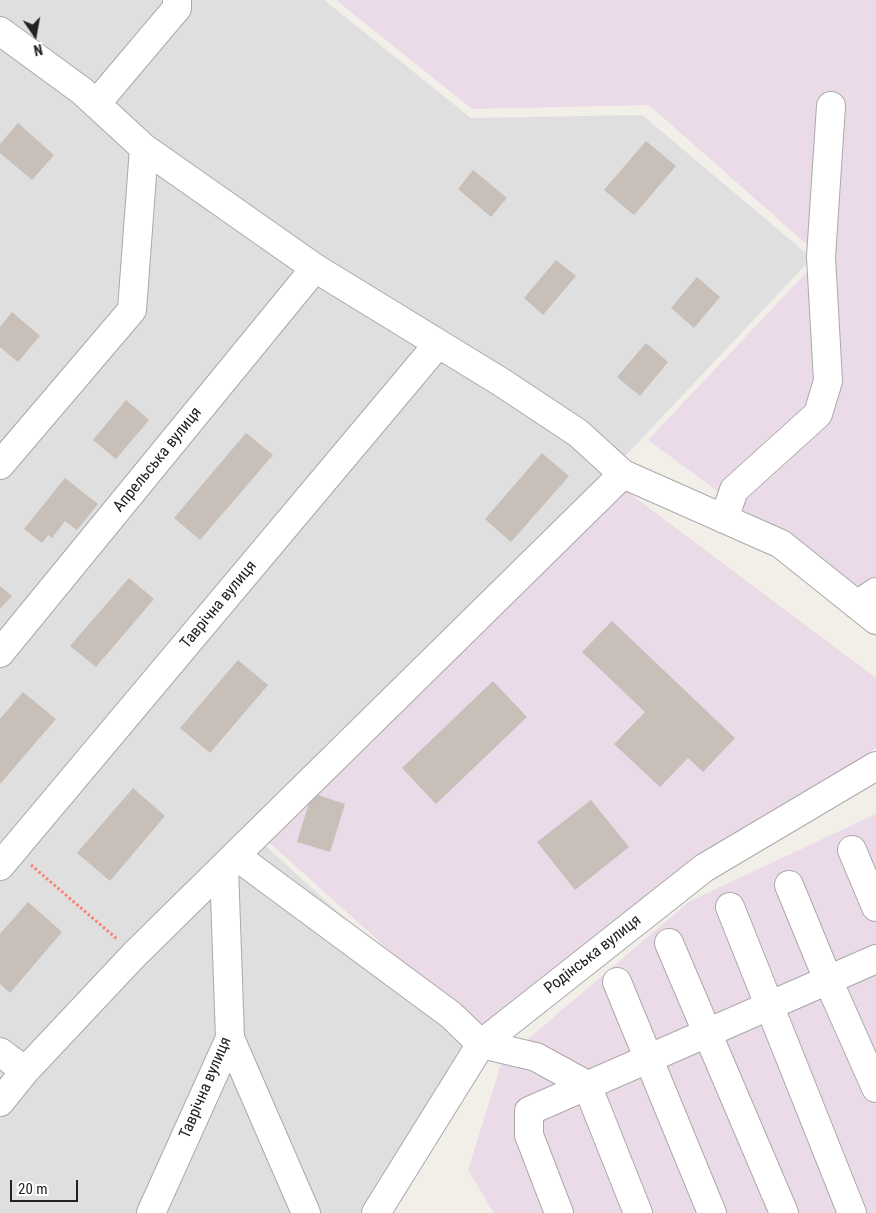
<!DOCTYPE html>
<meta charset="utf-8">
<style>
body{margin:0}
#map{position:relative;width:876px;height:1213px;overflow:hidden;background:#f2efe9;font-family:"Roboto Condensed",sans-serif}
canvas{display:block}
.north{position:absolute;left:10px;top:10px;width:50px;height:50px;-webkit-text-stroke:4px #fff;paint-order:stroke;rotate:168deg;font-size:14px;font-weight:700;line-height:20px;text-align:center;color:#222}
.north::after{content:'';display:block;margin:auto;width:18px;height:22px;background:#222;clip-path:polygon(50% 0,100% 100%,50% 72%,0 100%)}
.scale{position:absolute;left:10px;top:1180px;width:68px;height:22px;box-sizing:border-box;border:2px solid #222;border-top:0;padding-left:6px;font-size:15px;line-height:18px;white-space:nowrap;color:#222;-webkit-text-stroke:4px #fff;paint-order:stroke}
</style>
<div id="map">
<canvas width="876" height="1213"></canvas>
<div class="north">N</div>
<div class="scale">20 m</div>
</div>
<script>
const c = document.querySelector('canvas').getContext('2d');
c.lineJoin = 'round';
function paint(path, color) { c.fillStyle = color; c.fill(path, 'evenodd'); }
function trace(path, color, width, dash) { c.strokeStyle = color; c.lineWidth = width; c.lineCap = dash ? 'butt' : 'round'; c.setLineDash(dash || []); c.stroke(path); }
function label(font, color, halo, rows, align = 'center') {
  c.font = font + ' "Roboto Condensed",sans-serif'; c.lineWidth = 4; c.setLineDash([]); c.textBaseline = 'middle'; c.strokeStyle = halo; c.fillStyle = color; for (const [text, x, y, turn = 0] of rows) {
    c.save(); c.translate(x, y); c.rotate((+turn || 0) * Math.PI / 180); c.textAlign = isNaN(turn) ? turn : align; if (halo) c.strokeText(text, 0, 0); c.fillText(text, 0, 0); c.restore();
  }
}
const residential = new Path2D(`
 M0 0H324L471 118 642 115 812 258 631 450 245 827 475 1037 360 1213H0Z`);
const industrial = new Path2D(`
 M336 0H876V608L648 440 821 257 649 105 472 109Z
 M621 487 876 678V748L480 1032 261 835Z
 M876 814V1213H494L468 1170 502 1061 690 901Z`);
const building = new Path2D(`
 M18 123 54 155 32 180 0 153V144Z
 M646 141 676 166 634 215 604 190Z
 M473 170 507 198 491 217 458 189Z
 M556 260 576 276 543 315 524 298Z
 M697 277 720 297 694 328 671 308Z
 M12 312 40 336 18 362 0 347V327Z
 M646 343 668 362 640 396 617 377Z
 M126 400 149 420 116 459 93 440Z
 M246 433 273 455 200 540 174 518Z
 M542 453 569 476 511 542 485 519Z
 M65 478 98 504 77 530 65 521 52 538 48 535 42 543 24 529Z
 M129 578 154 599 96 667 70 646Z
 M0 586 12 596 0 609Z
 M612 621 735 738 703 772 688 758 660 787 614 744 645 712 582 652Z
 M238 660 268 685 210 753 180 728Z
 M493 681 527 717 436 804 402 768Z
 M23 692 56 719 0 784V719Z
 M133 788 165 816 110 881 77 853Z
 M312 793 345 804 330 852 297 842Z
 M591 800 629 847 575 890 537 842Z
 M28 902 62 932 10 993 0 984V934Z`);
const path = new Path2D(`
 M31 865 117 939`);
const minor = new Path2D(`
 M0 31 82 91 144 148 315 268 501 382 578 433 623 474 781 544 876 620
 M96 104 177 8V0
 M0 465 132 310 144 148
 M724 519 734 490 818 414 828 381 821 257 831 106
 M857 605 876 592
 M0 653 315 268
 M852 850 876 907
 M236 856 451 1015 481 1044 536 1057 587 1085 638 1213
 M0 866 438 344
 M789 885 828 980 876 1088
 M730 907 852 1213
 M669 943 784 1213
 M617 982 712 1213
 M230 1038 306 1213
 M0 1052 25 1071
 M0 1102 25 1071 135 954 623 474
 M151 1213 230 1038 224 867
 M376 1213 481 1044 704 868 876 766
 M559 1213 529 1135V1111L876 959`);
const streetNames = [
 ["Апрельська вулиця",158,460,-51],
 ["Таврічна вулиця",219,605,-50],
 ["Родінська вулиця",593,955,-38],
 ["Таврічна вулиця",206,1088,-67]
];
paint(residential, '#e0dfdf');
paint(industrial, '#ebdbe8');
paint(building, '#c7bfb8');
trace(minor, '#a9a9a9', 30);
trace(path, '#fa8072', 3, [2.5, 2.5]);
trace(minor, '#fff', 28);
label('16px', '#222', '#fff', streetNames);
</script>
